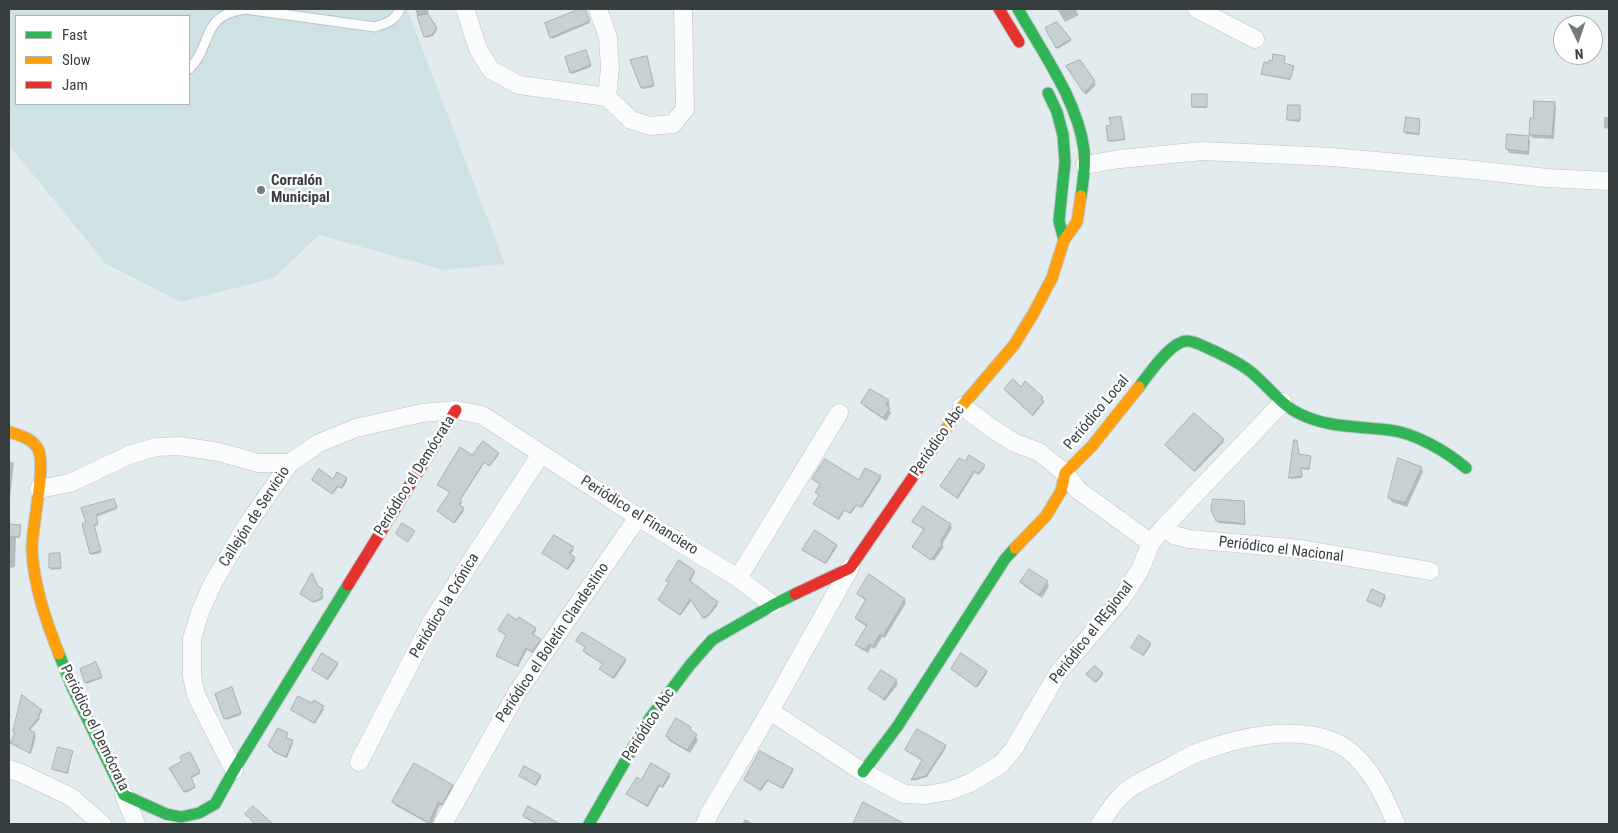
<!DOCTYPE html>
<meta charset="utf-8">
<style>
body{margin:0}
#map{position:relative;width:1618px;height:833px;overflow:hidden;background:#e2ecee;font-family:"Roboto Condensed",sans-serif}
canvas{display:block}
.frame{position:absolute;inset:0;border:10px solid #363e3f;pointer-events:none}
.legend{position:absolute;left:15px;top:15px;width:175px;height:90px;box-sizing:border-box;background:#fff;border:1px solid #afb2b2;margin:0;padding:6px 9px;list-style:none;font-size:15px;color:#363e3f}
.legend li{display:flex;align-items:center;gap:10px;height:25px}
.legend b{width:25px;border:1px solid #afb2b2}
.north{position:absolute;left:1553px;top:15px;width:50px;height:50px;box-sizing:border-box;background:#fff;border:1px solid #afb2b2;border-radius:50%;rotate:176deg;font-size:14px;font-weight:700;line-height:20px;text-align:center;color:#363e3f}
.north::after{content:'';display:block;margin:auto;width:18px;height:22px;background:#727b7c;clip-path:polygon(50% 0,100% 100%,50% 72%,0 100%)}
</style>
<div id="map">
<canvas width="1618" height="833"></canvas>
<div class="frame"></div>
<ul class="legend">
<li><b style="height:6px;background:#30b455"></b>Fast</li>
<li><b style="height:6px;background:#ff9f0a"></b>Slow</li>
<li><b style="height:6px;background:#e5322d"></b>Jam</li>
</ul>
<div class="north">N</div>
</div>
<script>
const c = document.querySelector('canvas').getContext('2d');
c.lineJoin = 'round';
function paint(path, color) { c.fillStyle = color; c.fill(path, 'evenodd'); }
function trace(path, color, width, dash) { c.strokeStyle = color; c.lineWidth = width; c.lineCap = dash ? 'butt' : 'round'; c.setLineDash(dash || []); c.stroke(path); }
function label(font, color, halo, rows, align = 'center') {
  c.font = font + ' "Roboto Condensed",sans-serif'; c.lineWidth = 5; c.setLineDash([]); c.textBaseline = 'middle'; c.strokeStyle = halo; c.fillStyle = color; for (const [text, x, y, turn = 0] of rows) {
    c.save(); c.translate(x, y); c.rotate((+turn || 0) * Math.PI / 180); c.textAlign = isNaN(turn) ? turn : align; if (halo) c.strokeText(text, 0, 0); c.fillText(text, 0, 0); c.restore();
  }
}
const built = new Path2D(`
 M9 9H407L505 264 444 270 319 235 274 278 181 302 106 264 9 145ZM16 16H189V104H16Z`);
const shadow = new Path2D(`
 M415 9H428L429 19 437 30 433 36 426 38Z
 M584 9 590 23 552 39 546 24Z
 M1057 9H1075L1079 15 1065 22Z
 M1057 24 1071 41 1058 49 1047 29Z
 M586 54 591 67 572 74 571 72Z
 M1284 57V64L1294 68 1290 80 1264 75 1263 73 1270 64Z
 M647 59 654 87 643 89 642 88Z
 M1080 61 1096 85 1086 95 1075 79Z
 M1206 95 1207 108H1194L1193 107Z
 M1554 103 1556 107 1554 139 1533 138 1530 135Z
 M1300 108V122L1290 121 1289 120Z
 M1604 117H1609V129L1604 128Z
 M1121 120 1125 140 1110 142 1109 141Z
 M1419 120V135L1406 134 1405 132Z
 M1528 137 1530 141 1529 155 1509 153 1507 149Z
 M1021 388 1043 399 1042 401 1044 403 1033 416 1006 391Z
 M888 401 890 405 888 408 891 413 886 421 865 407 863 403Z
 M1223 440 1224 442 1195 472 1167 447Z
 M1295 441 1299 455 1310 457 1311 459 1309 470 1301 469 1302 478 1291 479Z
 M498 454V456L490 466 485 462 460 501 462 503 459 506 464 511 455 523 439 512 451 493 440 486 472 457Z
 M9 461 14 463 10 499H9Z
 M965 463 984 466 985 467 979 475 975 472 958 499 942 487Z
 M1421 468 1423 472 1407 507 1392 502 1389 498Z
 M880 477 881 479 862 508 857 505 851 514 845 510 839 520 815 504 820 496 821 484 814 479 860 482Z
 M346 479 347 481 342 489 339 486 333 494 314 481Z
 M114 502 117 509 96 517 98 525 94 527 101 553 92 555 83 525 87 523 83 509Z
 M1243 503 1245 525 1218 523 1212 509Z
 M914 522 950 525 952 528 942 544 944 547 934 561 914 546 924 530Z
 M9 525 20 526 21 527 20 538H16L15 567 10 568V575H9Z
 M555 536 574 550 570 555 575 560 568 570 544 553Z
 M836 545 837 547 826 564 803 550Z
 M50 555H60L61 569 51 570Z
 M694 571 695 573 690 582 718 605 709 616 704 619 692 600 681 615 659 600 670 583 667 581Z
 M1021 582H1047L1049 586 1042 598 1024 586Z
 M317 587 323 592 321 595 323 599 314 603 301 594Z
 M1373 591 1386 598 1381 607 1368 601Z
 M858 594 904 599 906 603 885 638 882 637 875 649 871 647 868 653 859 648 857 645 867 627 858 621 856 618 866 601Z
 M518 621 535 629 536 631 533 636 541 642 533 653 527 650 518 667 498 656 507 636 499 630Z
 M578 641 625 660 626 662 614 679 602 670 604 665 585 653 584 651 586 648Z
 M1150 644 1151 645 1144 656 1134 649Z
 M962 654 987 673 978 687 952 669Z
 M96 664 102 678 87 684 81 670Z
 M337 664 338 665 328 680 313 670Z
 M1102 674 1103 675 1096 683 1088 676Z
 M896 681 898 684 885 701 870 689Z
 M232 690 241 715 226 720 216 695Z
 M313 705 324 709 315 724 292 710Z
 M41 710 42 712 38 717 40 719 29 731 36 736 31 754 11 743 16 734 14 732Z
 M690 728 698 740 690 753 671 742 667 736Z
 M287 734 286 739 293 743 287 758 275 753 269 746Z
 M945 746 946 748 927 777 913 781 923 761 907 750Z
 M72 752 68 774 54 770 53 769Z
 M190 754 200 774 190 779 195 788 186 793 171 768 183 761Z
 M792 770 793 771 783 789 768 781 761 791 745 780Z
 M669 775 670 777 663 788 660 786 648 807 628 794 641 782Z
 M521 776H540L541 778 536 786Z
 M452 786 454 790 444 807 440 805 432 824H429L396 806 393 802Z
 M529 808 557 824H537L525 818 524 816Z
 M745 819 754 824H742Z`);
const building = new Path2D(`
 M580 9H585L590 21 550 38 545 23Z
 M428 14 437 28 432 35 424 37 417 16Z
 M1057 22 1071 39 1056 48 1045 28Z
 M586 50 591 65 570 73 565 57Z
 M1273 54 1285 56 1284 63 1294 66 1291 77 1289 79 1261 74 1264 62 1269 63V60L1272 61Z
 M647 56 654 85 641 88 630 60Z
 M1080 60 1095 81 1084 93 1066 66Z
 M1192 94H1207V107H1192Z
 M1534 101 1555 102 1552 136 1529 135 1530 118H1533Z
 M1288 105H1300V120H1287Z
 M1121 117 1125 139 1108 141 1106 126 1111 125 1109 118Z
 M1406 117 1420 119 1419 134 1404 132Z
 M1507 134 1529 136 1528 152 1506 149Z
 M1013 379 1021 387 1025 381 1043 397 1041 399 1044 401 1032 415 1004 389Z
 M870 389 889 400 886 405 890 408 883 418 861 403Z
 M1194 413 1224 439 1194 471 1165 445Z
 M1294 440H1297L1299 454 1311 456 1309 469 1301 468 1302 476 1289 478Z
 M483 441 499 453 489 466 484 462 460 500 462 501 459 504 464 508 454 523 437 511 450 492 437 485 460 447 472 455Z
 M969 455 985 465 978 474 974 471 957 498 940 486 959 458 965 461Z
 M1398 458 1422 467 1405 503 1388 498Z
 M825 459 859 480 865 468 881 476 861 507 856 505 850 513 844 510 838 519 813 504 819 495 815 492 820 484 812 479Z
 M319 469 333 479 337 472 347 478 341 488 337 486 332 494 312 480Z
 M114 499 117 507 96 515 98 524 94 525 101 551 90 554 82 524 86 522 81 508Z
 M1213 499 1244 501 1245 524 1216 521 1211 510Z
 M923 506 951 524 940 542 943 543 931 560 912 547 924 529 912 522Z
 M402 523 415 531 408 542 396 534Z
 M9 524 21 525 19 537 9 536Z
 M815 530 837 545 825 563 802 550Z
 M554 535 574 547 569 553 575 557 567 569 542 553Z
 M60 553 61 568H49V554Z
 M679 560 695 571 689 580 718 602 709 614 703 618 690 599 680 615 658 600 669 582 666 581Z
 M1029 569 1048 581 1039 595 1020 582Z
 M312 573 318 586 323 589 321 593 323 597 313 602 300 594Z
 M869 574 905 599 883 636 880 634 873 646 869 644 866 650 855 645 867 625 855 618 866 599 857 594Z
 M1372 589 1385 595 1381 607 1367 601Z
 M508 614 517 620 519 617 536 628 532 634 541 639 532 652 526 648 517 666 496 656 506 635 498 630Z
 M582 632 626 659 613 678 599 669 603 664 583 651 585 647 576 641Z
 M1139 635 1151 643 1143 655 1131 648Z
 M322 653 338 663 327 679 312 670Z
 M961 653 987 671 976 687 951 669Z
 M96 662 102 677 85 683 80 669Z
 M1095 666 1103 673 1095 682 1086 674Z
 M881 670 897 680 884 699 868 689Z
 M232 687 241 713 224 719 215 694Z
 M22 695 42 710 38 715 40 716 29 729 35 733 30 753 10 743 15 733 13 732Z
 M298 696 312 703 314 700 324 706 314 723 291 710Z
 M676 718 691 727 690 729 697 735 687 750 668 739 669 737 666 736Z
 M278 728 288 733 286 738 293 740 286 757 273 751V750L268 746Z
 M917 729 946 745 926 776 911 780 922 760 905 750Z
 M58 747 73 751 67 773 52 769Z
 M760 751 793 769 782 788 767 780 760 790 744 780Z
 M190 752 200 772 191 777 195 787 184 792 169 768 182 761 180 757Z
 M414 763 453 785 442 804 438 802 429 823 392 802Z
 M651 763 670 774 662 787 659 785 647 806 626 794 637 777 641 780Z
 M524 766 541 775 535 785 519 776Z
 M863 802 905 824H853Z
 M253 806 273 824H255L245 814Z
 M528 806 560 824H538L523 816Z`);
const lane = new Path2D(`
 M189 69C214 44 199 16 245 9L375 27C387 23 395 21 400 9`);
const street = new Path2D(`
 M465 9 478 49 491 70 519 85 607 97 631 120 650 126 673 124 685 109 683 9
 M598 9 608 37 610 68 607 97
 M1197 9 1255 39
 M1085 165 1120 159 1203 151 1332 157 1475 170 1547 178 1609 181
 M962 406 994 430 1015 443 1039 452 1065 473 1078 490 1151 543
 M39 489 70 483 129 455 156 447 180 446 219 452 258 463H290
 M1163 528 1174 535 1189 539 1301 549 1430 571
 M773 605 738 578 839 413
 M770 711 863 772 904 794 926 795 949 791 970 783 1001 764 1013 750 1058 673 1120 601 1140 570 1151 543 1163 528 1283 402
 M359 762 432 621 541 454
 M9 769 21 773 71 797 102 824
 M234 770 196 695 192 676V639L200 612 213 583 245 528 290 463 319 443 356 428 422 413 456 410 482 415 638 517 738 578
 M124 795 136 824
 M443 824 518 691 638 517
 M705 824 710 812 770 711 850 568
 M1100 824C1106 815 1112 805 1120 797 1131 785 1148 778 1162 771 1174 765 1186 757 1199 752 1239 737 1296 724 1337 743 1367 758 1384 795 1396 824`);
const fast = new Path2D(`
 M1018 9C1042 52 1078 101 1084 150 1086 166 1083 181 1081 196
 M1048 93 1057 112 1063 135 1065 162 1059 221 1064 240
 M1139 387C1148 375 1171 341 1187 341 1196 341 1204 347 1212 350 1225 356 1240 363 1251 372 1267 385 1281 405 1300 414 1328 428 1358 426 1389 430 1415 433 1446 451 1466 468
 M59 654 72 687 124 795 166 814 181 817 199 813 215 804 234 770 348 585
 M863 772 897 727 1005 559 1015 548
 M589 824 650 718 690 665 712 640 773 605 795 594`);
const slow = new Path2D(`
 M9 432C19 435 32 438 38 449 47 466 31 528 32 551 34 586 46 621 59 654
 M919 468 962 406 1014 345 1033 314 1052 278 1064 240 1077 222 1081 196
 M1015 548 1046 516 1061 491 1065 473 1092 446 1139 387`);
const jam = new Path2D(`
 M999 9 1019 42
 M348 585 456 410
 M795 594 850 568 919 468`);
const markers = [
 [261,190,5,"#727b7c"]
];
const poiNames = [
 ["Corralón",271,181],
 ["Municipal",271,198]
];
const streetNames = [
 ["Periódico Local",1097,413,-50],
 ["Periódico Abc",938,441,-55],
 ["Periódico el Demócrata",415,476,-58],
 ["Periódico el Financiero",639,516,32],
 ["Callejón de Servicio",255,517,-57],
 ["Periódico el Nacional",1281,550,7],
 ["Periódico la Crónica",445,606,-59],
 ["Periódico el REgional",1092,633,-52],
 ["Periódico el Boletín Clandestino",553,643,-56],
 ["Periódico Abc",649,725,-57],
 ["Periódico el Demócrata",94,728,64]
];
paint(built, '#cee2e5');
paint(shadow, '#0003');
paint(building, '#c9d0d2');
trace(building, '#a8b0b1', 1);
trace(lane, '#bcc4c5', 11);
trace(street, '#bcc4c5', 19);
trace(fast, '#bcc4c5', 13);
trace(slow, '#bcc4c5', 13);
trace(jam, '#bcc4c5', 13);
trace(lane, '#fbfcfc', 9);
trace(street, '#fbfcfc', 18);
trace(fast, '#30b455', 11);
trace(slow, '#ff9f0a', 11);
trace(jam, '#e5322d', 11);
for (const [x, y, r, color] of markers) { const dot = new Path2D(); dot.arc(x, y, r, 0, 2 * Math.PI); c.fillStyle = color; c.fill(dot); trace(dot, '#fff', 2); }
label('bold 15px', '#363e3f', '#fff', poiNames, 'left');
label('15px', '#363e3f', '#fff', streetNames);
</script>
